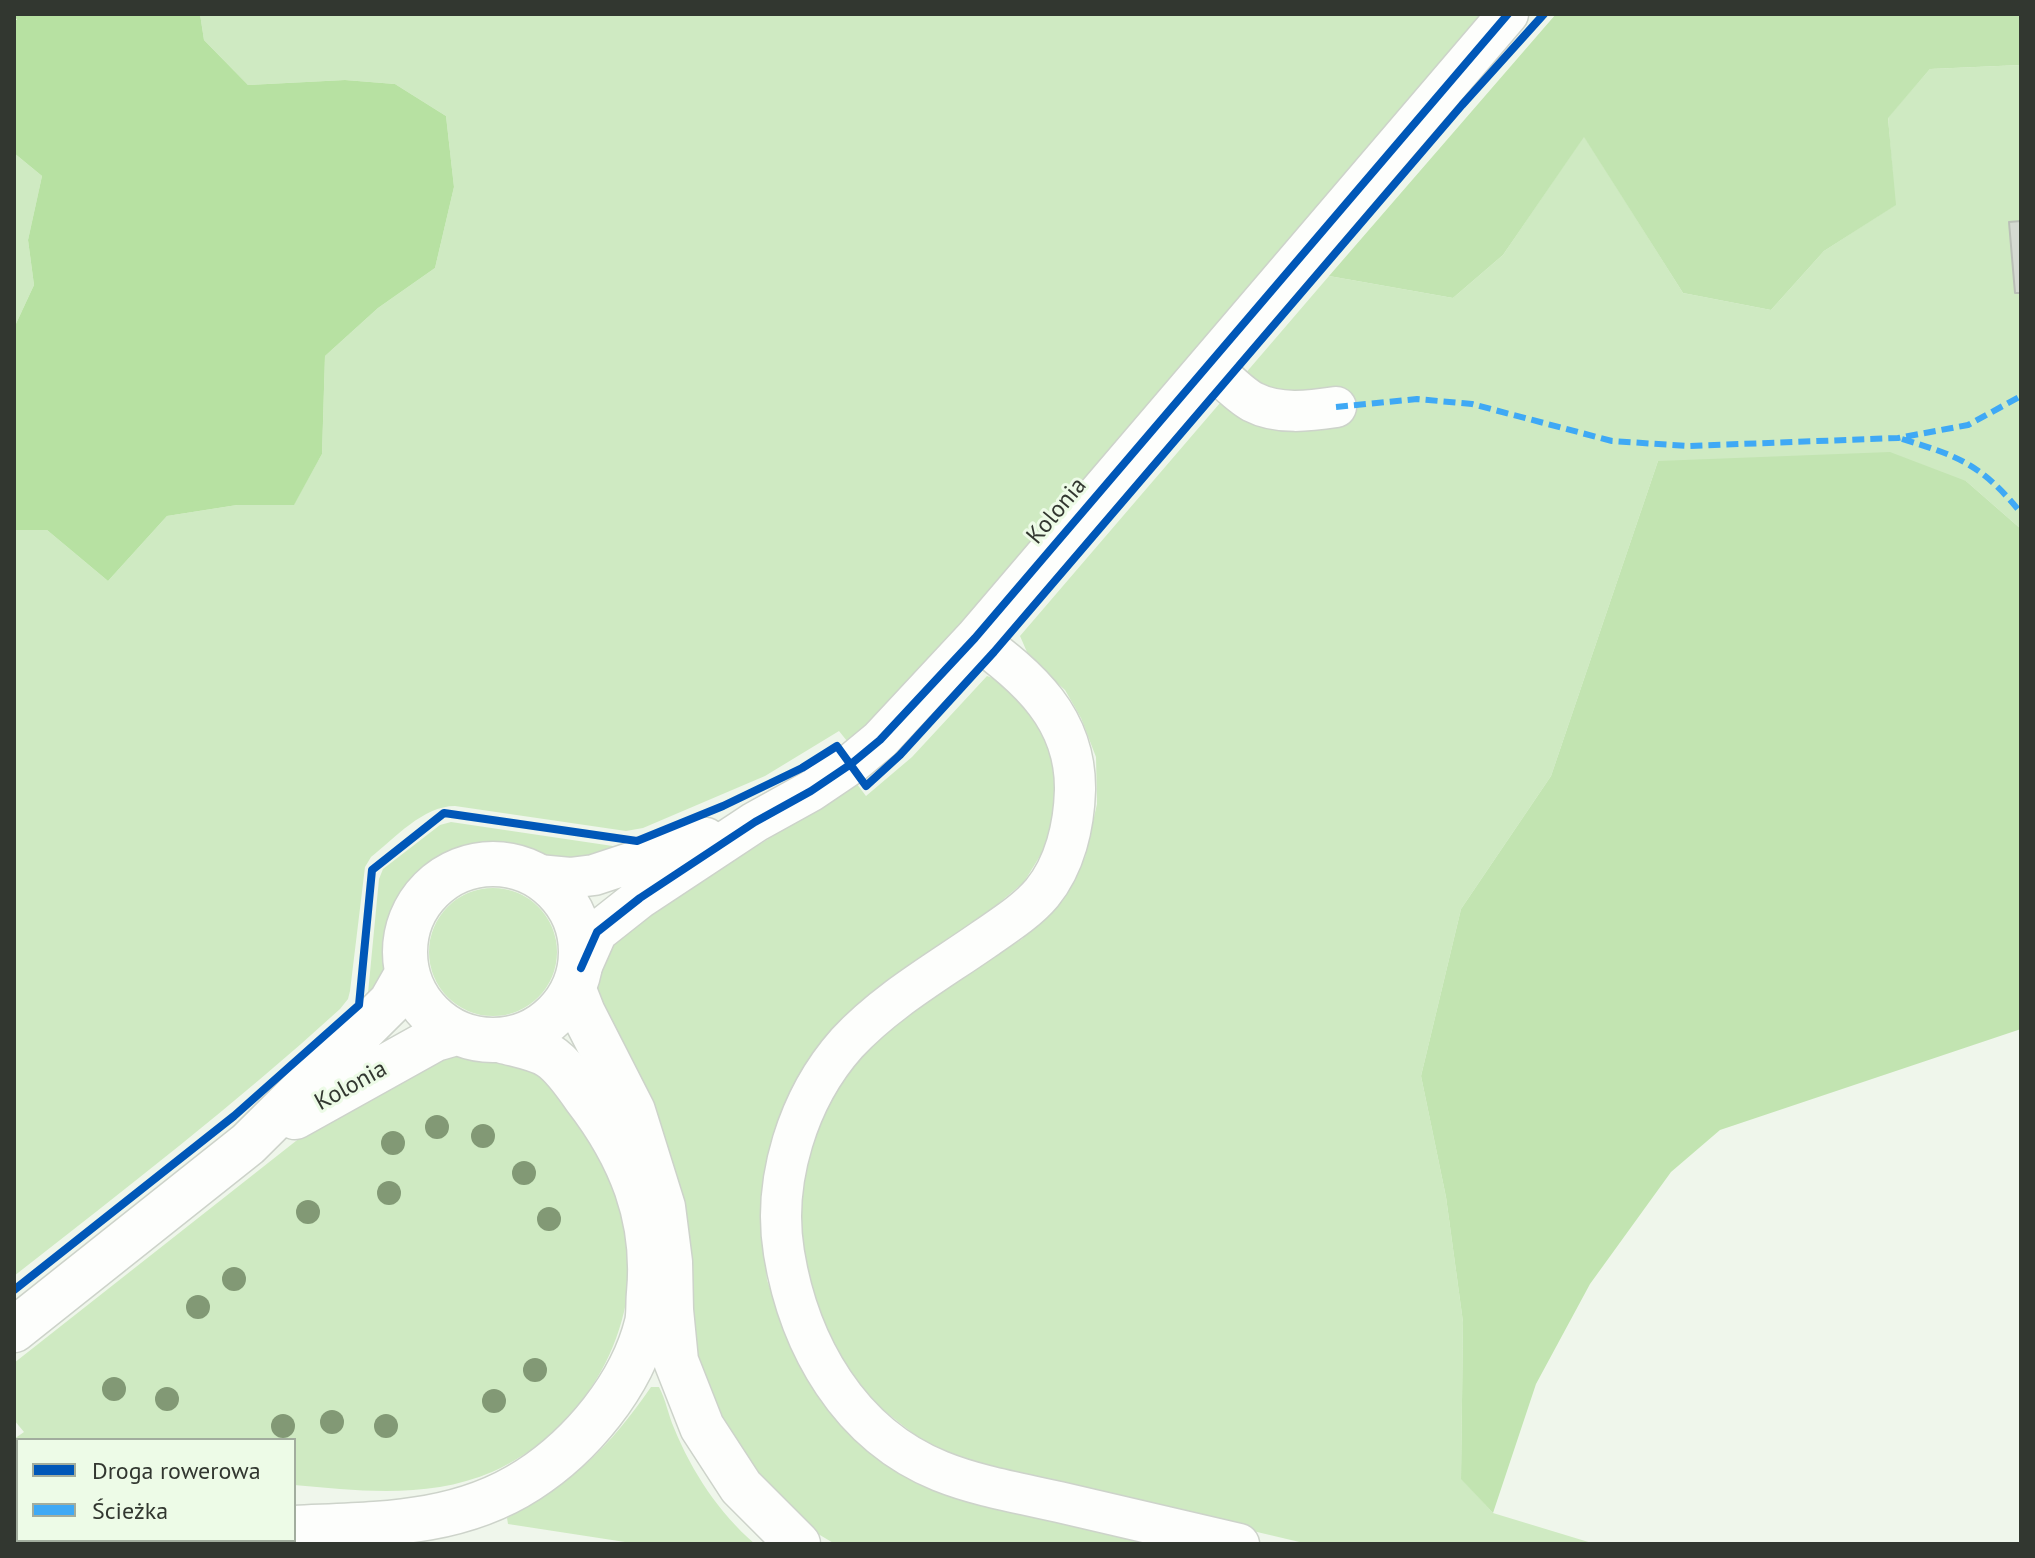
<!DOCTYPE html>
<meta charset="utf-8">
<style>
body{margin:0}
#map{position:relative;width:2035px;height:1558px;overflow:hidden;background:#eff6eb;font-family:"PT Sans",sans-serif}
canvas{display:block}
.frame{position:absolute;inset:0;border:16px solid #323730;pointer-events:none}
.legend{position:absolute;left:16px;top:1438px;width:280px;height:104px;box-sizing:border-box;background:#edfbe7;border:2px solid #a2ad9e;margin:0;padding:10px 14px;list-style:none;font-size:24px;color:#323730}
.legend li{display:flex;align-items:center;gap:16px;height:40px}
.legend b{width:40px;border:2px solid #a2ad9e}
</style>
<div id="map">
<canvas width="2035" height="1558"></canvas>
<div class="frame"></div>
<ul class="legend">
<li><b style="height:10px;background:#0057b8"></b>Droga rowerowa</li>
<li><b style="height:10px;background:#3fa9f5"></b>Ścieżka</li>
</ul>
</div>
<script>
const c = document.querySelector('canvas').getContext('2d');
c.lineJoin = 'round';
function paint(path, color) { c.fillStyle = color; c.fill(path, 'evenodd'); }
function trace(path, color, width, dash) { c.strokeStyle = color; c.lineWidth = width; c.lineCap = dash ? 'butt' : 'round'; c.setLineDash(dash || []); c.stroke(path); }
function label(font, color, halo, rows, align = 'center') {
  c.font = font + ' "PT Sans",sans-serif'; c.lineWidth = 6; c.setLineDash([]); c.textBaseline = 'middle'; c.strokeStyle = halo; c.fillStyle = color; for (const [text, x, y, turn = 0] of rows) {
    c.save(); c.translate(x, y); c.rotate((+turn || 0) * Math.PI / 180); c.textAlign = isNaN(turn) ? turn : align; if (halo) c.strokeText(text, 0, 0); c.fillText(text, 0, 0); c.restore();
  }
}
const green = new Path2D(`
 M200 14H1485L911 689 851 746 839 731 765 776 643 828 626 831 455 806C423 806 395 838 371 857L365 867 350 991 348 999 340 1009C236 1104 125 1189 14 1276V530H47L108 581 167 516 237 505 294 504 322 454 325 356 378 308 435 268 454 187 446 116 395 84 345 80 248 85 204 40Z
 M2021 65V529L1966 481 1658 461 1551 776 1461 909 1421 1076 1446 1197 1463 1322 1461 1478 1493 1513 1595 1544H1308L1007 1473 929 1446 864 1395 825 1338 804 1279 798 1214 805 1158 836 1091 870 1045 921 1004 1022 939 1063 900 1085 857 1097 804 1096 757 1081 718 1065 690 1030 659 1020 636 1329 276 1453 298 1503 255 1584 136 1683 293 1771 310 1824 251 1895 205 1888 117 1930 69Z
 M14 153 42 176 28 240 34 285 14 328Z
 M987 676 1005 682 1025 704 1044 736 1056 772V810L1048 843 1024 882 992 909 894 978 762 1224 767 1280 789 1342 818 1396 861 1441 1174 1544H835L803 1525 756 1480 705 1392 594 995 603 959 612 938 776 834 854 780 866 796 912 757Z
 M451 822 633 849C623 854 610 862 599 864 578 867 542 852 522 847 472 834 416 859 394 907 385 928 390 951 383 973 380 982 374 992 370 1001L368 993 379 879 383 869 440 825Z
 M429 952a64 64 0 1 1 128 0a64 64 0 1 1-128 0Z
 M440 1052C453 1054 467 1059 481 1061 499 1063 519 1060 535 1070 559 1084 573 1114 587 1136 596 1149 607 1163 614 1177 624 1196 627 1220 629 1242 638 1337 581 1433 492 1472 429 1499 360 1491 294 1485V1440H18V1457H14V1439L24 1432 14 1420V1363L348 1100Z
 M651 1387H659C666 1400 668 1414 674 1428 692 1472 719 1513 755 1544H638L508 1524 507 1518C575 1480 607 1450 651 1387Z`);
const forest = new Path2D(`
 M1556 14H2021V65L1930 69 1888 118 1896 205 1824 251 1771 310 1683 293 1584 137 1503 255 1453 298 1329 276Z
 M1890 452 1966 481 2021 529V1029L1720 1130 1671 1172 1590 1284 1536 1384 1493 1513 1461 1479 1463 1322 1446 1197 1421 1076 1461 909 1551 776 1658 461Z`);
const water = new Path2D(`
 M14 14H200L204 40 248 85 345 80 395 84 446 116 454 187 435 268 378 308 325 356 322 454 294 505H237L167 516 108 581 47 530H14V328L34 285 28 240 42 176 14 153V20H17Z`);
const building = new Path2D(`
 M2021 221V293H2015L2009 222Z`);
const minor = new Path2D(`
 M1209 365C1222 376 1238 394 1253 402 1278 415 1310 411 1336 407
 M975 638C1029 678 1076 718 1075 790 1074 826 1065 865 1042 893 1027 911 1003 926 983 940 937 972 886 1001 847 1043 798 1098 772 1181 784 1253 799 1345 849 1434 940 1471 977 1486 1019 1493 1059 1502 1119 1516 1179 1530 1239 1544
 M538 875 570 878 594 875 706 838
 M581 968 597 932 640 898 755 822 811 791 851 764 880 740 975 638 1508 14`);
const major = new Path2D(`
 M405 952a88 88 0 1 1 176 0a88 88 0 1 1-176 0Z
 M295 1117 435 1039 456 1033
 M14 1330 248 1144 391 1002 407 974
 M14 1504H18
 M294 1528C376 1524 457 1526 528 1480 581 1446 632 1385 647 1323 649 1314 648 1303 649 1293 656 1218 630 1155 585 1097 576 1084 562 1064 549 1056 536 1048 517 1045 503 1041`);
const highway = new Path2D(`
 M574 990 583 1013 633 1111 663 1207 670 1262 671 1310 676 1361 702 1427 741 1487 798 1544`);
const quiet = new Path2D(`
 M1336 407 1417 399 1472 404 1612 441 1688 446 1898 438 1968 425 2021 396
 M1902 439C1959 456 1982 465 2021 513`);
const cycleway = new Path2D(`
 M581 968 597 932 640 898 755 822 811 791 851 764 880 740 975 638 1508 14
 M14 1290 234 1116 359 1005 372 870 444 813 637 841 723 806 802 768 837 746 866 786 900 755 994 652 1462 105 1544 14`);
const trees = [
 [437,1127],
 [483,1136],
 [393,1143],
 [524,1173],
 [389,1193],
 [308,1212],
 [549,1219],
 [234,1279],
 [198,1307],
 [535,1370],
 [114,1389],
 [167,1399],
 [494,1401],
 [332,1422],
 [283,1426],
 [386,1426]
];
const streetNames = [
 ["Kolonia",1057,511,-50],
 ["Kolonia",351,1086,-29]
];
paint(green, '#cfeac2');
paint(forest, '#c2e4b1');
paint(water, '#b7e1a2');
paint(building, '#d5dad2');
trace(building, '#babfb7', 2);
trace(minor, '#cdd3ca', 43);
trace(major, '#cdd3ca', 47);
trace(highway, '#cdd3ca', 47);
trace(minor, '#fdfefc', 40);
trace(major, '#fdfefc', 44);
trace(highway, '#fdfefc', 44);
trace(quiet, '#3fa9f5', 6, [12, 6]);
trace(cycleway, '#0057b8', 8);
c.fillStyle = '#829975';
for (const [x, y] of trees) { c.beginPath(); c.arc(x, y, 12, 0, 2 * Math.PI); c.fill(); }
label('24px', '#323730', '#edfbe7', streetNames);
</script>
